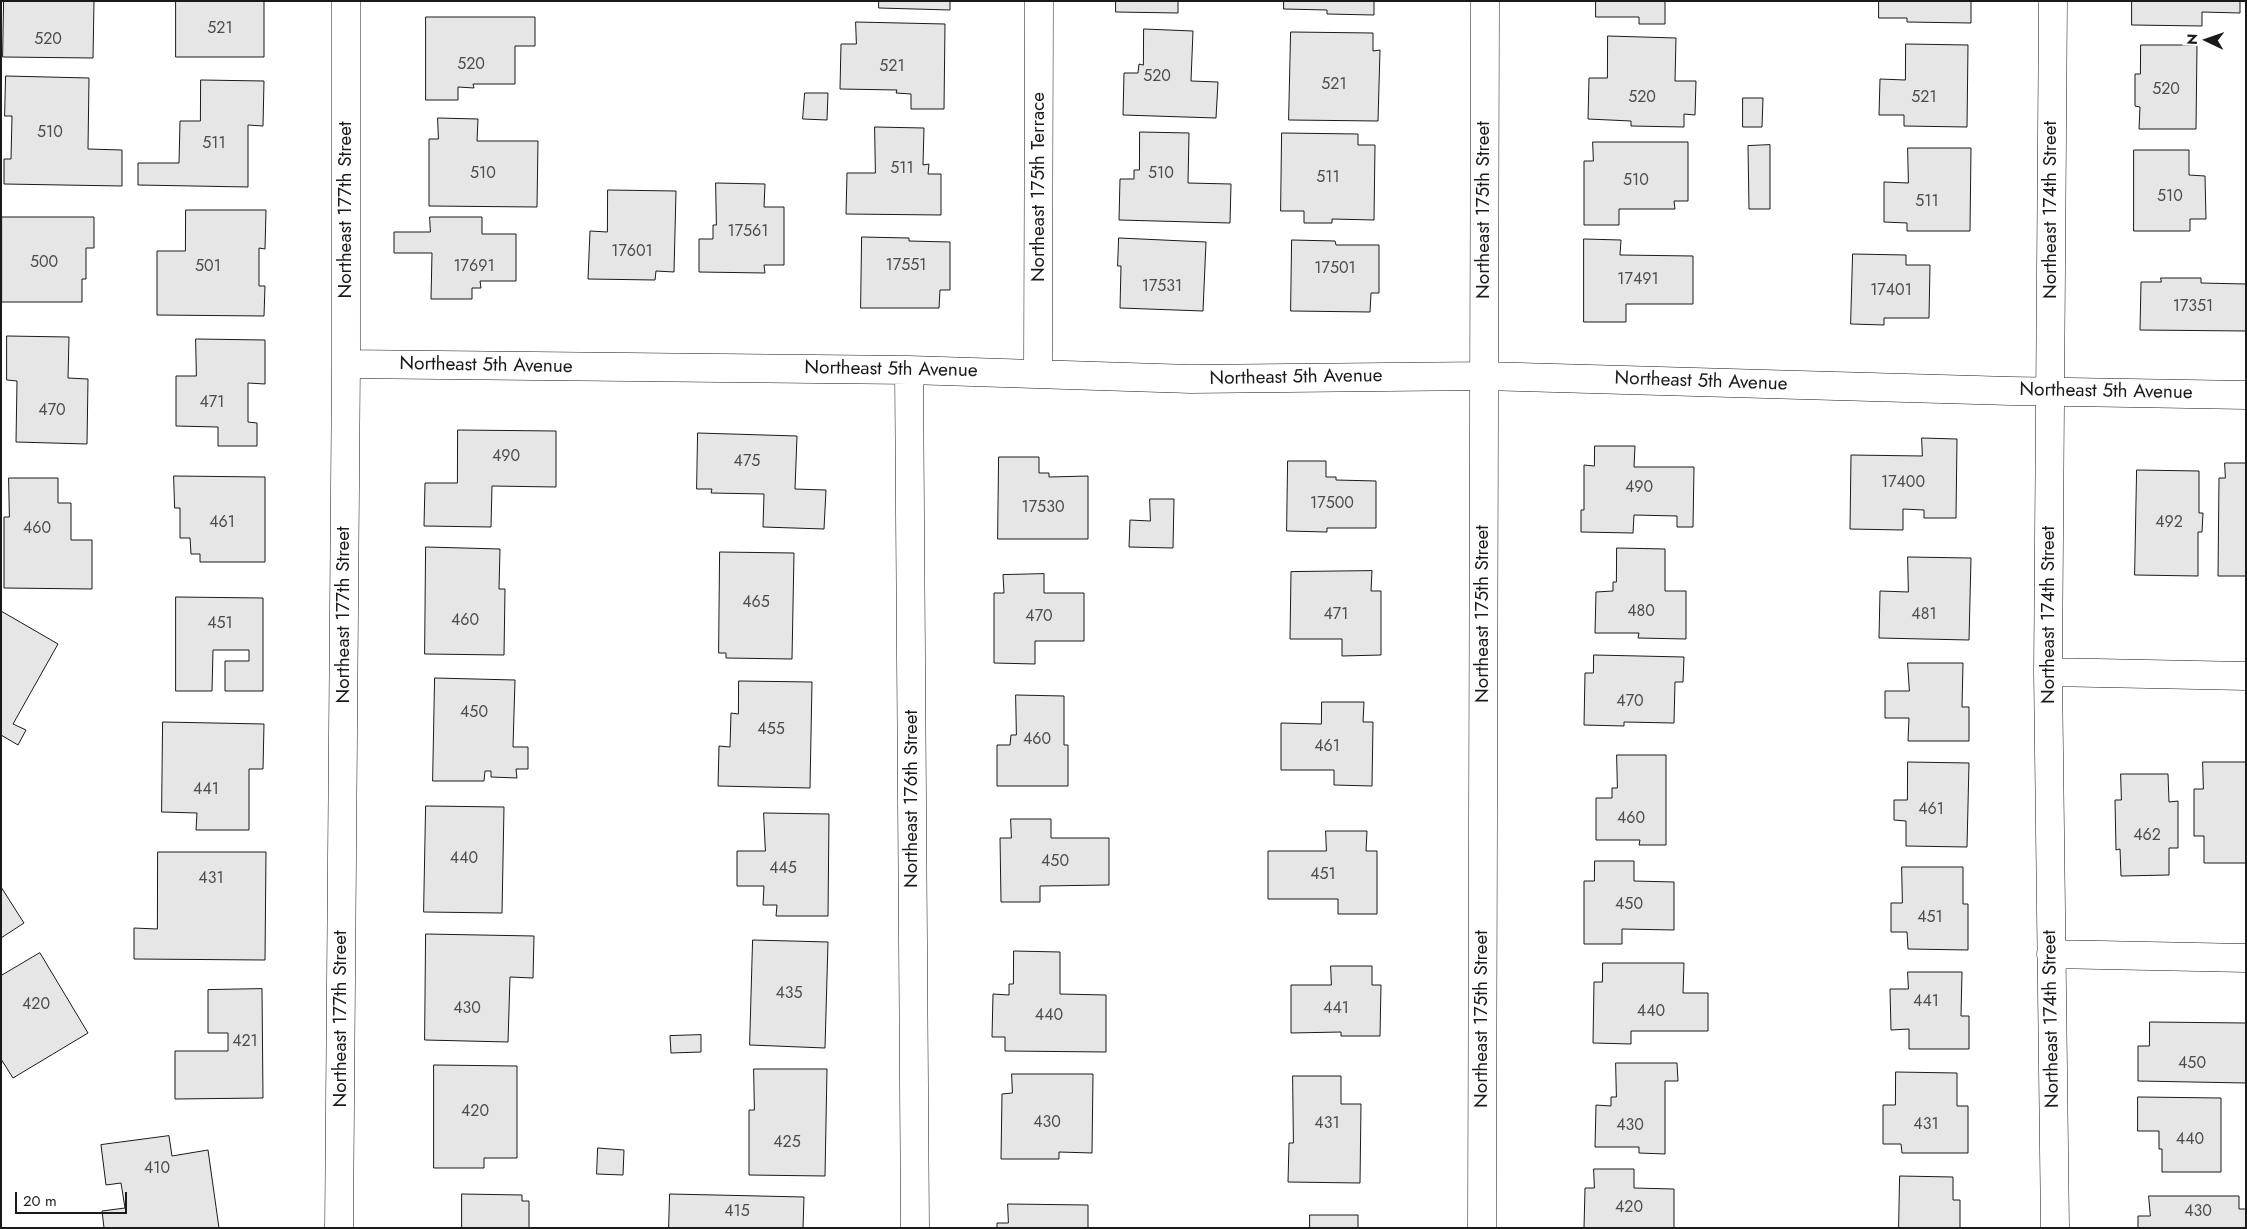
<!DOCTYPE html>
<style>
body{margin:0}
#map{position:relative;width:2247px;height:1229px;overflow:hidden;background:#fff;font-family:Jost,sans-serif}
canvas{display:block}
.frame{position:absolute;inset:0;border:2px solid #1a1a1a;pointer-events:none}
.north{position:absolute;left:2182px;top:15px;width:50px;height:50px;-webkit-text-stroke:4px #fff;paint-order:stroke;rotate:273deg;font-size:14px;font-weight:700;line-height:20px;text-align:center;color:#1a1a1a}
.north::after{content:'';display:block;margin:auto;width:18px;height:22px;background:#1a1a1a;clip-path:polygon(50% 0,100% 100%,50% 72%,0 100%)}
.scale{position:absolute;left:15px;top:1192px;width:112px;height:22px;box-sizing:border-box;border:2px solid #1a1a1a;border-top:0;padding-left:6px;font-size:15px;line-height:18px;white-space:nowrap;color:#1a1a1a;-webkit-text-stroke:4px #fff;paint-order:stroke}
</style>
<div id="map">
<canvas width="2247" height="1229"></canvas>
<div class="frame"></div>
<div class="north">N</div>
<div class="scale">20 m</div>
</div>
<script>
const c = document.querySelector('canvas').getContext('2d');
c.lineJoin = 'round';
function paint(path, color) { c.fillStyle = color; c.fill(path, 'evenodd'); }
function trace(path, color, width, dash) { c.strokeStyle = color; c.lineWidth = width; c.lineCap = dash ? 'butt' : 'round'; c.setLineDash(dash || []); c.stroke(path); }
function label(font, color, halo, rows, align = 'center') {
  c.font = font + ' Jost,sans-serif'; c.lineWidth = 4; c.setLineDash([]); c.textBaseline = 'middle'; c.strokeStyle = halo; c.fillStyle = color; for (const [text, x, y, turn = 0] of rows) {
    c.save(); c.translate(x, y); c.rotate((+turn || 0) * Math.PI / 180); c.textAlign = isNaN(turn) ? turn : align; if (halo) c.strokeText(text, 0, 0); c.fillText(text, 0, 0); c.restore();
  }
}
const building = new Path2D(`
 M4 1H94L93 58 3 57Z
 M176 1H264V57H176Z
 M879 1H950V10L879 8Z
 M1116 1H1178V13L1116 12Z
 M1284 1H1374V15L1327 14V10L1284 9Z
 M1596 1H1665V24H1639V17H1596Z
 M1879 1H1971V23L1907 22V18H1879Z
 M2132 1H2240V13L2202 12V26L2132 25Z
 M426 17H535V46H515V84H473L474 88 458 87V100H426Z
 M856 22 945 24 944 109H911V94L896 93 897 90 840 89 841 44H856Z
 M1144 29 1193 31 1191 81 1218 82 1216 118 1123 115 1124 73H1138L1139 64 1143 65Z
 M1291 32 1373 33V51L1380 50 1378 121 1289 120Z
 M1608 36 1676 38 1675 81H1696L1695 115 1684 114V127L1631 126V121L1588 119 1589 78H1607Z
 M1906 44 1968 45 1967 127 1904 126V115H1879L1880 79 1905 80Z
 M2141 45H2197L2196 129H2139L2140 107 2135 106V74H2140Z
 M6 76 89 78 88 149 122 150V186L4 184V159H11L12 116H5Z
 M201 80 264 81 263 126 248 125V187L138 185V163H179L180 121H200Z
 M805 93H828L827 120 803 119Z
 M1743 98H1763L1762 127H1743Z
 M438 118 478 119 477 141H538L537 207 429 206V139H438Z
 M875 127 924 128 923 165 929 164 928 174H941V215L846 214 847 173H875Z
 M1140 132 1189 133 1188 183 1231 184 1230 223 1119 220 1120 179H1134V170H1139Z
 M1282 133 1358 134V145H1375L1374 220 1332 219V223H1304V211H1281Z
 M1593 142H1688V201H1674L1675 209H1619V225H1584V161H1593Z
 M1770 145V209H1749L1748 146Z
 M1908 148H1971L1970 231H1907V223L1884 222V182L1908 183Z
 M2134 150H2189V175L2205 176 2206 219H2190V231H2134Z
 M716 183 765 184 764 207H784V265H764L765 273 699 272V239H713V225H716Z
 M608 190 676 191 674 272 656 271 655 280 588 279 590 231 607 232Z
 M186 210H266L265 249 259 248V286H265L264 316 157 315V251H185Z
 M2 217H94V248H86V279H82V302H2Z
 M430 217H482V234H516V281H480L481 288H472V299H431L432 253H394V232H430Z
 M862 237 909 238V241L950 242V290H940L939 308H861Z
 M1119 238 1206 242 1203 311 1120 308 1121 266H1118Z
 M1584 239 1621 240 1620 255 1693 256V304H1626V322H1584Z
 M1292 240 1335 241 1336 245H1379V293H1371L1370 312 1291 311Z
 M1853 254 1906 255V265H1930L1929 318H1884V325L1851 324Z
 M2161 278H2201V283L2246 284V331L2140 330 2141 282H2161Z
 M7 336 69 337 68 378 88 379 87 444 16 442 17 381 7 380Z
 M196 339 265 340V384L248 383V422L257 423V446H218V427L176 426V376H196Z
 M458 430 556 431V487L492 486 491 527 424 526 425 483H457Z
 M698 433 797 436 795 489 826 490 824 529 763 527 764 494 711 493 712 489H697Z
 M1922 438 1957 439 1956 518H1924V510L1903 509V530L1850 529 1851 455 1922 456Z
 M1595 446H1635L1634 467H1694L1693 527H1677V516L1634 515 1633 533 1581 532V510H1584V465L1594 466Z
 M999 457H1039V473H1049V477L1088 476V539H998Z
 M1288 461H1326V477H1336V480L1376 481V528H1327V532L1287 531Z
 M2225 463H2246V576H2218L2219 478H2225Z
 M2137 470 2199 471V513H2203L2202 532H2198V576L2135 575Z
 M174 476 265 477V562H200V554H191L190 538H180V508H175Z
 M9 478H58V503H71V540H92V589L4 588V517H9Z
 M1150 499H1174L1173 548 1129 547 1130 520 1150 521Z
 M426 547 500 549 499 589H505L504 655 425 654Z
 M1617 548 1665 549V591H1686V639L1638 638 1639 633H1595L1596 592 1613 591V582H1616Z
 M720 552 794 553 792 659 726 658V653H719Z
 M1908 557 1971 558 1969 640 1879 638 1880 591 1908 592Z
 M1372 571 1371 591H1381V655L1342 656V639H1290L1291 572Z
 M1044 574V593H1084V641H1035V664L994 663V593H1004L1003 575Z
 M176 597 263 598V691H225V661H249V650H213L212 691H176Z
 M1 611 58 644 13 724 26 730 18 745 1 735Z
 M1594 655 1684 657 1683 682H1675L1674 723 1624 722V726L1584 725 1585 673H1593Z
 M1908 663H1963L1962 707H1969V741H1908L1909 718H1885V691H1909Z
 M435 678 515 680 513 747H528V769H516L517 778 491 777V771H485L484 781H433Z
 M739 681 812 682 810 788 718 786 719 746 730 747 731 713 738 714Z
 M1016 695 1064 696V745H1068V786H997V745H1010L1011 735H1016Z
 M1322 702H1364L1363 722H1373L1372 786 1334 785V770H1281V723L1321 724Z
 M163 722 264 724 263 769H249V830H196L197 813 162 812Z
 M1617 755H1666V845H1639L1640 840H1596V798H1612V788H1617Z
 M1908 762 1969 763 1967 847 1906 846V821L1894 820V800H1907Z
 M2203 762H2246V863H2204V836H2194V789H2203Z
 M2121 774H2168L2169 802 2178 801V848H2169V875L2121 876 2120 849 2116 850 2115 800H2121Z
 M426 806 504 807 502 913 424 912Z
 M764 813 829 814 828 916H776L777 905H763L764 886H737V851H765Z
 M1011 819H1051V838H1109V885L1040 886V902H1001L1000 838H1011Z
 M1326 831H1367L1366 851H1377V914H1338V899H1268V851H1326Z
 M158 852H266L265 960 134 959V928L157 929Z
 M1595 861H1634V881L1674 882V930L1622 929V944H1584V881H1594Z
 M1902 867H1963V904H1968V950L1908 949 1907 932H1891V903H1902Z
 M1 887 24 923 1 938Z
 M426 934 534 936 533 978 510 977 508 1042 425 1040Z
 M753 940 828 942 825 1048 750 1045Z
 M1014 951 1060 952V994L1106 995V1052L1005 1051V1037H992L993 994 1009 995V984H1013Z
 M40 953 88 1033 13 1078 1 1059V976Z
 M1603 963H1684L1683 993H1708V1031H1631V1044L1593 1043 1594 982H1602Z
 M1331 966H1372V985H1381L1380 1036H1341V1032L1291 1033V985H1331Z
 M1908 972H1962L1961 1016H1969V1049H1909V1029L1891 1030 1890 989H1908Z
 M262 989 263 1098 175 1099V1051H228V1033H208V990Z
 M2150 1022 2246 1023V1083L2138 1081V1046H2149Z
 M701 1035V1052L671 1053 670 1036Z
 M1616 1063H1677L1678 1081H1665V1154L1639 1153V1147H1595L1596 1105 1611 1106V1097H1616Z
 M434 1065 517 1066V1158H484V1168H434Z
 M754 1069H827L825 1176 749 1175V1110H754Z
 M1896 1072 1957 1073V1106H1968V1153H1902L1901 1144H1883V1105H1895Z
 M1012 1074H1093L1092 1153 1059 1152V1159H1001L1002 1094 1012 1093Z
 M1293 1076H1341V1104H1361L1360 1183 1288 1182 1289 1143H1293Z
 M2138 1097 2221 1098V1172H2162V1149H2159V1131H2138Z
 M169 1136 172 1156 208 1150 219 1228H104L102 1211 125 1208 121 1183 106 1185 101 1145Z
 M598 1148 624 1150 623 1175 597 1174Z
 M1594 1169H1634V1188L1674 1189V1228H1584L1585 1188H1594Z
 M1900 1176 1953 1177V1200H1960V1228H1899Z
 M462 1194 522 1195V1201H529V1228H462Z
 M670 1194 804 1197 803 1228H669Z
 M2149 1196H2239V1209H2246V1228H2138V1216H2150Z
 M1008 1204 1088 1205V1228H997V1223H1008Z
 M1310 1215H1358V1228H1310Z`);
const street = new Path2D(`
 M2053 1 2048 672 2055 1228
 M346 364 909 370 1191 379 1484 376 2011 391 2246 395
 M909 370 915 1228
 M1038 373 1039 1
 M2048 672 2246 676
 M2051 954 2246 958
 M339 1228 346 364V1
 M1482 1228 1485 1`);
const numberNames = [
 ["521",220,29],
 ["520",48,40],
 ["520",471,65],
 ["521",892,67],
 ["520",1157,77],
 ["521",1334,85],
 ["520",2166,90],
 ["520",1642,98],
 ["521",1924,98],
 ["510",50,133],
 ["511",214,144],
 ["511",902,169],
 ["510",483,174],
 ["510",1161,174],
 ["511",1328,178],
 ["510",1636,181],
 ["510",2170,197],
 ["511",1927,202],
 ["17561",748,232],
 ["17601",632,252],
 ["500",44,263],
 ["17551",906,266],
 ["501",208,267],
 ["17691",474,267],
 ["17501",1335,269],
 ["17491",1638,280],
 ["17531",1162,287],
 ["17401",1891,291],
 ["17351",2193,307],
 ["471",212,403],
 ["470",52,411],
 ["490",506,457],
 ["475",747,462],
 ["17400",1903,483],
 ["490",1639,488],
 ["17500",1332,504],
 ["17530",1043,508],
 ["461",222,523],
 ["492",2169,523],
 ["460",37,529],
 ["465",756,603],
 ["480",1641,612],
 ["471",1336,615],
 ["481",1924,615],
 ["470",1039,617],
 ["460",465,621],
 ["451",220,624],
 ["470",1630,702],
 ["450",474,713],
 ["455",771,730],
 ["460",1037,740],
 ["461",1327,747],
 ["441",206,790],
 ["461",1931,810],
 ["460",1631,819],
 ["462",2147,836],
 ["440",464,859],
 ["450",1055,862],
 ["445",783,869],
 ["451",1323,875],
 ["431",211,879],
 ["450",1629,905],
 ["451",1930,918],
 ["435",789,994],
 ["441",1926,1002],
 ["420",36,1005],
 ["430",467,1009],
 ["441",1336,1009],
 ["440",1651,1012],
 ["440",1049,1016],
 ["421",245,1042],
 ["450",2192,1064],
 ["420",475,1112],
 ["430",1047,1123],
 ["431",1327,1124],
 ["431",1926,1125],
 ["430",1630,1126],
 ["440",2190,1140],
 ["425",787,1143],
 ["410",157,1169],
 ["420",1629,1208],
 ["415",737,1212],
 ["430",2198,1212]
];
const streetNames = [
 ["Northeast 175th Terrace",1039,187,-90],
 ["Northeast 177th Street",346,210,-90],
 ["Northeast 175th Street",1484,210,-90],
 ["Northeast 174th Street",2051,210,-90],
 ["Northeast 5th Avenue",486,366,1],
 ["Northeast 5th Avenue",891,370,1],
 ["Northeast 5th Avenue",1296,378,-1],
 ["Northeast 5th Avenue",1701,382,2],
 ["Northeast 5th Avenue",2106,392,1],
 ["Northeast 175th Street",1483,614,-90],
 ["Northeast 177th Street",344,615,-90],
 ["Northeast 174th Street",2049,615,-90],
 ["Northeast 176th Street",912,799,-90],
 ["Northeast 177th Street",341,1019,-90],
 ["Northeast 175th Street",1482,1019,-90],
 ["Northeast 174th Street",2052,1019,-91]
];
paint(building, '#e6e6e6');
trace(building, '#1a1a1a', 1);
trace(street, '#1a1a1a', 29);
trace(street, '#fff', 28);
label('16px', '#4d4d4d', null, numberNames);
label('19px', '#1a1a1a', '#fff', streetNames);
</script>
